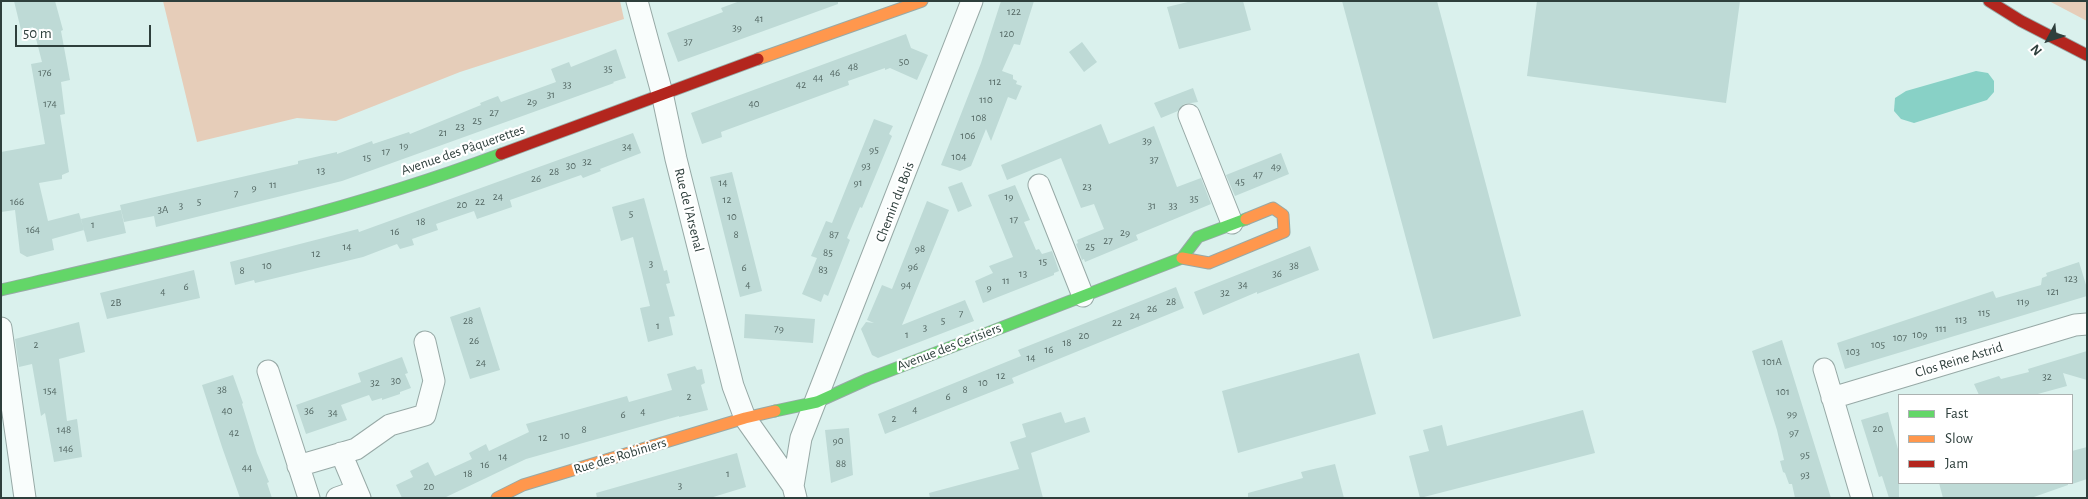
<!DOCTYPE html>
<meta charset="utf-8">
<style>
body{margin:0}
#map{position:relative;width:2088px;height:499px;overflow:hidden;background:#daf1ed;font-family:"Alegreya Sans",sans-serif}
canvas{display:block}
.frame{position:absolute;inset:0;border:2px solid #2e3f3c;pointer-events:none}
.legend{position:absolute;left:1898px;top:394px;width:175px;height:90px;box-sizing:border-box;background:#fff;border:1px solid #abb2b1;margin:0;padding:6px 9px;list-style:none;font-size:15px;color:#2e3f3c}
.legend li{display:flex;align-items:center;gap:10px;height:25px}
.legend b{width:25px;border:1px solid #abb2b1}
.north{position:absolute;left:2023px;top:15px;width:50px;height:50px;-webkit-text-stroke:4px #fff;paint-order:stroke;rotate:230deg;font-size:14px;font-weight:700;line-height:20px;text-align:center;color:#2e3f3c}
.north::after{content:'';display:block;margin:auto;width:18px;height:22px;background:#2e3f3c;clip-path:polygon(50% 0,100% 100%,50% 72%,0 100%)}
.scale{position:absolute;left:15px;top:25px;width:136px;height:22px;box-sizing:border-box;border:2px solid #2e3f3c;border-top:0;padding-left:6px;font-size:15px;line-height:18px;white-space:nowrap;color:#2e3f3c;-webkit-text-stroke:4px #fff;paint-order:stroke}
</style>
<div id="map">
<canvas width="2088" height="499"></canvas>
<div class="frame"></div>
<ul class="legend">
<li><b style="height:6px;background:#63d668"></b>Fast</li>
<li><b style="height:6px;background:#ff974d"></b>Slow</li>
<li><b style="height:6px;background:#b3261e"></b>Jam</li>
</ul>
<div class="north">N</div>
<div class="scale">50 m</div>
</div>
<script>
const c = document.querySelector('canvas').getContext('2d');
c.lineJoin = 'round';
function paint(path, color) { c.fillStyle = color; c.fill(path, 'evenodd'); }
function trace(path, color, width, dash) { c.strokeStyle = color; c.lineWidth = width; c.lineCap = dash ? 'butt' : 'round'; c.setLineDash(dash || []); c.stroke(path); }
function label(font, color, halo, rows, align = 'center') {
  c.font = font + ' "Alegreya Sans",sans-serif'; c.lineWidth = 4.5; c.setLineDash([]); c.textBaseline = 'middle'; c.strokeStyle = halo; c.fillStyle = color; for (const [text, x, y, turn = 0] of rows) {
    c.save(); c.translate(x, y); c.rotate((+turn || 0) * Math.PI / 180); c.textAlign = isNaN(turn) ? turn : align; if (halo) c.strokeText(text, 0, 0); c.fillText(text, 0, 0); c.restore();
  }
}
const green = new Path2D(`
 M163 1H620L624 19 460 72 336 121 297 118 197 142Z
 M2049 1H2087V21Z`);
const water = new Path2D(`
 M1976 71 1988 73 1994 81V92L1987 100 1914 123 1901 119 1894 111 1895 98 1906 91Z`);
const building = new Path2D(`
 M14 1H55L63 30 61 31 70 80 61 82 65 114 60 115 69 172 62 175V179L39 183 48 221 79 213 84 230 52 239 54 250 27 257 20 253 15 210 1 212V152L45 144 31 64 42 62 33 27 21 30Z
 M740 1H838V4L678 62 667 33 723 12 721 8Z
 M1001 1H1034L1020 45 1014 44 1002 71 1013 75V79L1017 81 1016 84 1022 86 1016 100 1008 97 991 141 986 129 971 166 960 171 941 165 981 63Z
 M1192 1H1243L1251 30 1179 49 1167 7Z
 M1342 1H1437L1521 316 1433 339Z
 M1537 1H1740L1726 103 1527 76Z
 M906 34 911 48 928 55 917 80 890 68 885 70V68L848 81 849 85 721 132 722 137 702 144 691 113Z
 M1082 42 1097 62 1084 72 1069 52Z
 M616 49 626 78 613 82 614 83 342 181 156 227 154 216 124 222 120 205 298 164V161L337 152V154L372 141 373 144 409 132 410 134 481 105 480 103 498 96 501 102 556 82 551 69 569 62 571 67Z
 M1193 88 1198 102 1184 104 1178 111 1161 118 1154 103Z
 M874 119 893 126 889 134 892 136 862 208 860 207 847 238 850 240 828 296 824 294 821 302 802 294 817 258 811 256 826 221 832 223Z
 M1101 124 1109 144 1154 126 1177 187 1201 178 1211 204 1136 235 1138 240 1085 262 1084 259 1082 260 1076 244 1078 243 1077 240 1104 229 1094 204 1081 208 1061 158 1007 180 1001 165Z
 M633 133 641 153 600 169 601 171 583 178 581 175 510 200 512 207 477 219 474 211 436 224 438 230 412 239 414 245 400 249 397 244 363 257 255 283 254 280 235 285 230 262 358 229 359 232Z
 M1281 153 1289 174 1235 196 1226 175Z
 M732 172 762 291 740 297 710 177Z
 M962 182 972 206 958 212 948 187Z
 M1015 185 1030 220 1024 222 1036 250 1039 249 1042 254 1052 251 1059 271 1054 273V275L983 303 975 281 993 273 989 266 1013 257 988 195Z
 M644 198 664 271 667 270 670 283 666 284 675 316 669 317 673 335 648 342 640 308 650 306 633 237 621 241 612 207Z
 M927 201 949 210 902 325 965 300 974 321 878 358 872 355 861 329 866 322 874 323 867 320 882 285 892 289Z
 M121 210 126 233 87 242 81 219Z
 M1310 246 1319 270 1257 294V292L1203 315 1194 292Z
 M2079 262 2087 288V296L1845 369 1837 343 1993 291 1996 298 2041 285 2042 278 2047 276 2046 273Z
 M194 270 200 298 107 319 100 293Z
 M1176 287 1184 308 1012 378 1014 383 885 434 878 414 1021 356 1018 350Z
 M480 307 500 370 470 379 450 317Z
 M745 314 815 319 813 343 744 338Z
 M79 322 85 352 59 359 67 421 77 419 82 457 54 462 45 413 41 416 32 364 19 367 15 339Z
 M1782 340 1804 411 1831 498H1795L1792 484H1789L1785 473 1783 472 1780 461 1784 460 1777 430 1752 351Z
 M2087 351V380L2063 373 2067 386 2034 395H1979L1974 384 1999 376 2001 379 2029 372 2028 369Z
 M1359 353 1376 414 1238 453 1222 391Z
 M402 357 408 373 405 374 411 388 400 392V394L382 400V398L372 401 369 395 341 405 347 420 306 434 296 405 361 382 358 373Z
 M695 366 697 370 702 369 705 383 701 385 708 410 679 417V416L526 459 444 498H402L396 485 413 477 410 471 428 462 435 476 472 459 469 453 486 444 489 451 529 432 526 424 627 396 629 402 672 390 667 374Z
 M233 375 243 403 242 404 257 453 269 482 267 483 272 498H240L222 447 202 385Z
 M1583 410 1595 453 1420 498 1409 456 1429 451 1423 430 1442 425 1447 446Z
 M1061 412 1065 423 1085 417 1090 432 1031 453 1043 498H930L929 493 1019 469 1010 442 1026 437 1022 424Z
 M1888 412 1899 453V498H1889L1882 476 1879 477 1861 420Z
 M849 428 853 475 831 483 825 430Z
 M2087 447V479L2072 484V451Z
 M737 453 746 487 710 498H597L596 493Z
 M1335 464 1344 498H1248V493L1303 478 1301 472Z
 M1939 483H2068V485L2031 498H1943Z`);
const street = new Path2D(`
 M637 1 662 93 676 159 733 386 745 418 793 486
 M1189 115 1232 223
 M1039 185 1083 296
 M1 328 25 498
 M1824 369 1862 498
 M268 371 309 498
 M1832 398 2075 325 2087 324
 M341 453 360 498
 M298 466 356 449 390 425 425 415 434 381 425 342
 M337 498 357 491
 M796 498 793 486 801 438 972 1`);
const fast = new Path2D(`
 M1 290C169 251 339 215 501 154
 M775 411 817 402 868 379 1182 258 1198 237 1246 219`);
const slow = new Path2D(`
 M758 59 922 1
 M1182 258 1209 263 1284 232 1283 215 1273 208 1246 219
 M497 498 523 485 745 418 775 411`);
const jam = new Path2D(`
 M1989 1 2021 21 2087 55
 M501 154 758 59`);
const numberNames = [
 ["122",1014,12],
 ["41",759,19],
 ["39",737,28],
 ["120",1007,34],
 ["37",688,42],
 ["50",904,62],
 ["48",853,67],
 ["35",608,69],
 ["176",45,73],
 ["46",835,73],
 ["44",818,78],
 ["112",995,82],
 ["33",567,85],
 ["42",801,85],
 ["31",551,95],
 ["110",986,100],
 ["29",532,102],
 ["174",50,104],
 ["40",754,104],
 ["27",494,113],
 ["108",979,118],
 ["25",477,121],
 ["23",460,127],
 ["21",443,133],
 ["106",968,136],
 ["39",1147,141],
 ["19",404,146],
 ["34",627,147],
 ["95",874,150],
 ["17",386,152],
 ["104",959,157],
 ["15",367,158],
 ["37",1154,160],
 ["32",587,162],
 ["30",571,166],
 ["93",866,166],
 ["49",1276,167],
 ["13",321,171],
 ["28",554,172],
 ["47",1258,175],
 ["26",536,179],
 ["45",1240,182],
 ["14",723,183],
 ["91",858,183],
 ["11",273,185],
 ["23",1087,187],
 ["9",254,188],
 ["7",236,194],
 ["24",498,197],
 ["19",1009,197],
 ["35",1194,199],
 ["12",727,200],
 ["166",17,202],
 ["5",199,202],
 ["22",480,202],
 ["20",462,205],
 ["3",181,206],
 ["31",1152,206],
 ["33",1173,206],
 ["3A",163,210],
 ["5",631,214],
 ["10",732,217],
 ["17",1014,220],
 ["18",421,222],
 ["1",93,225],
 ["164",33,230],
 ["16",395,232],
 ["29",1125,233],
 ["8",736,235],
 ["87",834,235],
 ["27",1108,241],
 ["14",347,247],
 ["25",1090,247],
 ["98",920,249],
 ["85",828,253],
 ["12",316,254],
 ["15",1043,262],
 ["3",651,264],
 ["10",267,266],
 ["38",1294,266],
 ["96",913,267],
 ["6",744,268],
 ["83",823,270],
 ["8",242,271],
 ["13",1023,274],
 ["36",1277,274],
 ["123",2071,279],
 ["11",1006,281],
 ["4",748,285],
 ["94",906,285],
 ["34",1243,285],
 ["6",186,287],
 ["9",989,288],
 ["4",163,292],
 ["121",2053,292],
 ["32",1225,293],
 ["28",1171,302],
 ["119",2023,302],
 ["2B",116,303],
 ["26",1152,309],
 ["115",1984,313],
 ["7",961,314],
 ["24",1135,316],
 ["113",1961,320],
 ["28",468,321],
 ["5",943,321],
 ["22",1117,323],
 ["1",658,326],
 ["3",925,328],
 ["79",779,329],
 ["111",1941,329],
 ["1",907,335],
 ["109",1920,335],
 ["20",1084,336],
 ["107",1900,338],
 ["26",474,341],
 ["18",1067,343],
 ["2",36,345],
 ["105",1878,345],
 ["16",1049,350],
 ["103",1853,352],
 ["14",1031,358],
 ["101A",1772,362],
 ["24",481,363],
 ["12",1001,376],
 ["32",2047,377],
 ["30",396,381],
 ["32",375,383],
 ["10",983,383],
 ["38",222,390],
 ["8",965,390],
 ["154",50,391],
 ["101",1783,392],
 ["2",689,397],
 ["6",948,397],
 ["4",915,410],
 ["40",227,411],
 ["36",309,411],
 ["4",643,412],
 ["34",333,413],
 ["99",1792,414],
 ["6",623,415],
 ["2",894,419],
 ["20",1878,429],
 ["148",64,430],
 ["8",584,430],
 ["42",234,433],
 ["97",1794,433],
 ["10",565,436],
 ["12",543,438],
 ["90",838,441],
 ["146",66,449],
 ["95",1805,455],
 ["14",503,457],
 ["88",841,464],
 ["16",485,465],
 ["44",247,468],
 ["18",468,474],
 ["1",728,474],
 ["93",1805,475],
 ["3",680,486],
 ["20",429,487]
];
const streetNames = [
 ["Avenue des Pâquerettes",463,150,-19],
 ["Chemin du Bois",895,202,-69],
 ["Rue de l'Arsenal",689,210,76],
 ["Avenue des Cerisiers",949,347,-21],
 ["Clos Reine Astrid",1959,360,-17],
 ["Rue des Robiniers",620,456,-17]
];
paint(green, '#e6cdb9');
paint(water, '#88d1c6');
paint(building, '#bedad6');
trace(street, '#97a9a6', 23);
trace(fast, '#97a9a6', 13);
trace(slow, '#97a9a6', 13);
trace(jam, '#97a9a6', 13);
trace(street, '#f9fdfc', 21);
trace(fast, '#63d668', 11);
trace(slow, '#ff974d', 11);
trace(jam, '#b3261e', 11);
label('11px', '#526662', null, numberNames);
label('14px', '#2e3f3c', '#fff', streetNames);
</script>
